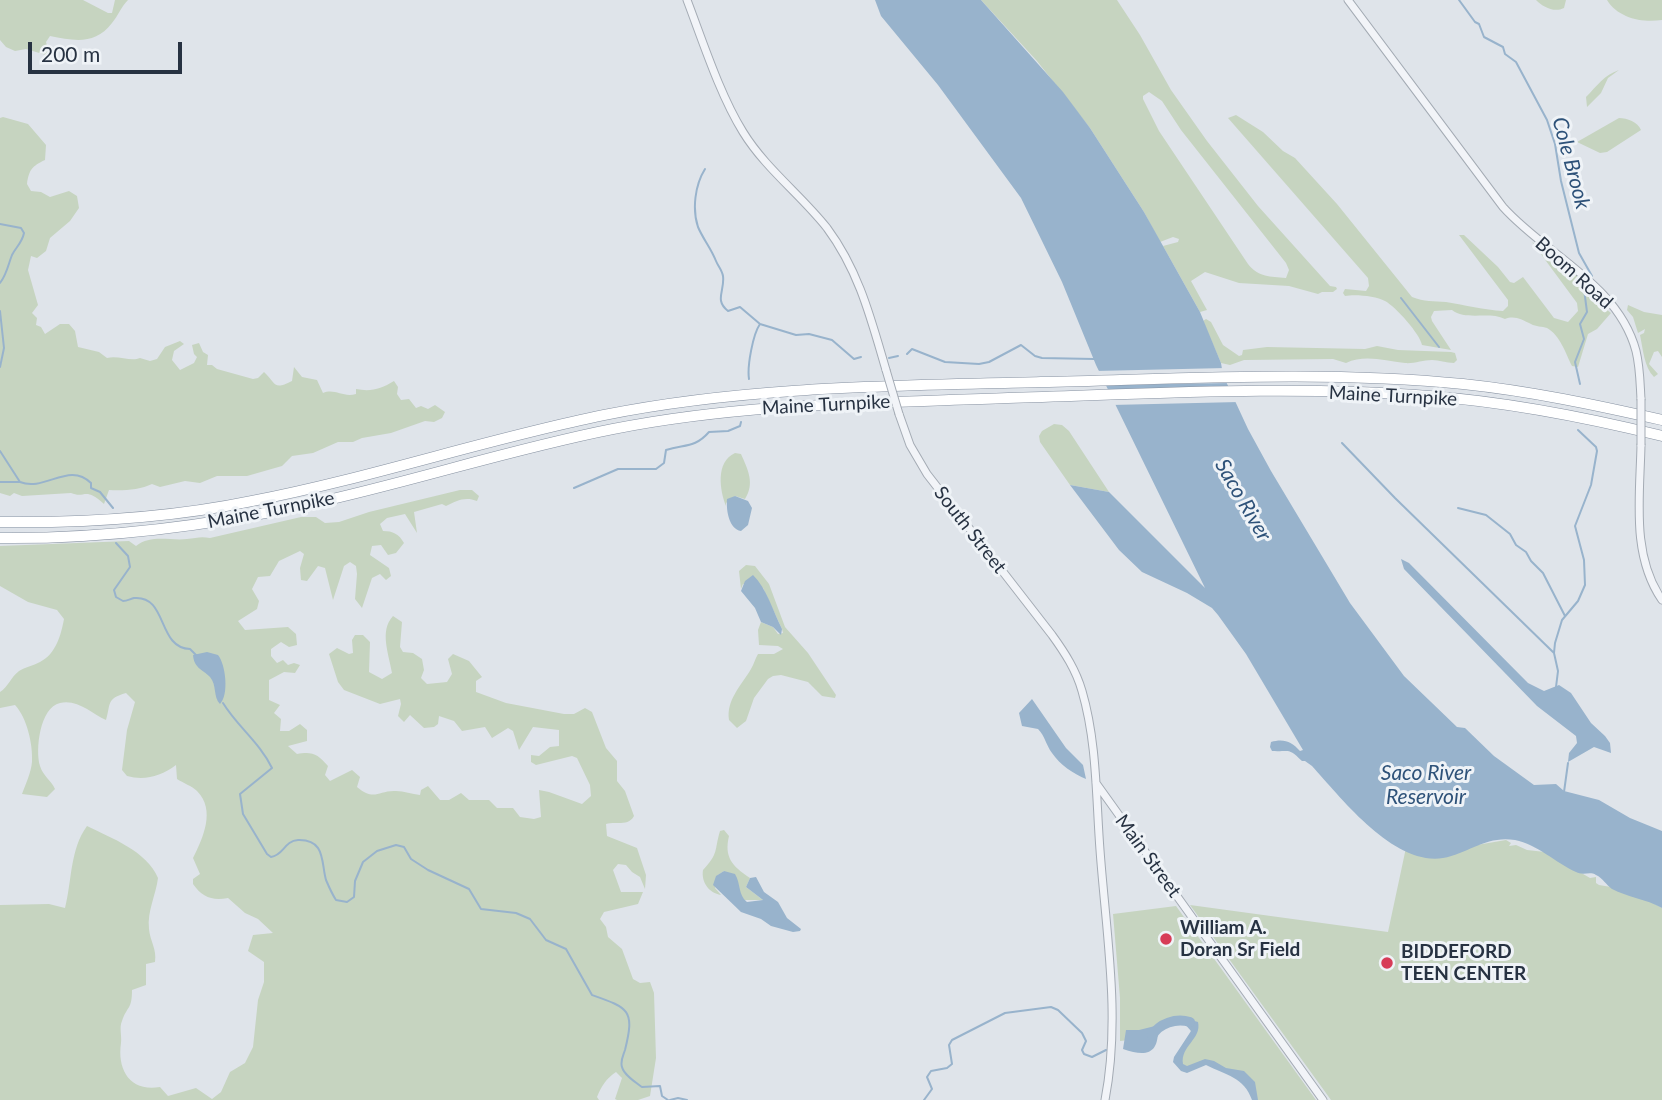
<!DOCTYPE html>
<style>
body{margin:0}
#map{position:relative;width:1662px;height:1100px;overflow:hidden;background:#dfe4ea;font-family:Lato,sans-serif}
canvas{display:block}
.scale{position:absolute;left:28px;top:42px;width:154px;height:32px;box-sizing:border-box;border:4px solid #273242;border-top:0;padding-left:9px;font-size:21px;line-height:24px;white-space:nowrap;color:#273242;-webkit-text-stroke:5px #eff3f7;paint-order:stroke}
</style>
<div id="map">
<canvas width="1662" height="1100"></canvas>
<div class="scale">200 m</div>
</div>
<script>
const c = document.querySelector('canvas').getContext('2d');
c.lineJoin = 'round';
function paint(path, color) { c.fillStyle = color; c.fill(path, 'evenodd'); }
function trace(path, color, width, dash) { c.strokeStyle = color; c.lineWidth = width; c.lineCap = dash ? 'butt' : 'round'; c.setLineDash(dash || []); c.stroke(path); }
function label(font, color, halo, rows, align = 'center') {
  c.font = font + ' Lato,sans-serif'; c.lineWidth = 6; c.setLineDash([]); c.textBaseline = 'middle'; c.strokeStyle = halo; c.fillStyle = color; for (const [text, x, y, turn = 0] of rows) {
    c.save(); c.translate(x, y); c.rotate((+turn || 0) * Math.PI / 180); c.textAlign = isNaN(turn) ? turn : align; if (halo) c.strokeText(text, 0, 0); c.fillText(text, 0, 0); c.restore();
  }
}
const green = new Path2D(`
 M0 0H83L108 13H112L115 0H128C121 7 118 16 112 23 95 45 75 41 50 36L46 42 49 53 46 55 26 49 15 51 6 47 0 40Z
 M981 0H1117L1140 35 1171 90 1207 141 1258 206 1330 286 1336 287 1337 289 1333 292H1322L1318 294 1289 286 1239 283 1205 272 1191 281 1207 310 1200 312 1163 246 1178 242 1179 239 1173 237 1160 242 1144 212 1090 128 1037 61ZM1149 92 1162 101 1181 130 1286 263 1289 270 1286 278C1270 276 1259 278 1248 264L1159 131 1143 99V96Z
 M1536 0H1566L1564 8C1554 13 1543 7 1536 0Z
 M1607 0H1662V20C1642 23 1618 18 1607 0Z
 M1619 70 1608 78 1601 93 1587 107 1586 97C1597 86 1604 75 1619 70Z
 M1236 115 1263 132 1283 151 1295 158 1337 204 1412 297C1424 302 1434 301 1446 302 1465 305 1484 310 1503 311L1508 306V300L1459 235H1464L1498 267 1510 282 1514 283 1523 277 1554 318 1568 322 1578 311 1577 303 1532 242 1582 280 1602 299 1606 309 1611 313 1597 329 1588 334 1578 367 1572 366C1566 354 1560 335 1547 328 1542 326 1536 327 1531 324 1522 320 1515 315 1505 319 1489 311 1466 321 1452 310L1434 311 1431 317 1432 321 1451 350 1422 345C1420 334 1396 307 1385 301 1376 296 1355 294 1345 296L1343 293 1345 289 1366 291 1369 286 1368 278 1228 118Z
 M3 117 28 124 46 145 45 160C32 166 29 170 27 184L31 191 41 192 50 197 69 191 77 196 79 208 70 221 50 238 46 251 37 258 31 256 28 270 38 305 32 313 37 318 36 325 41 327 45 334 60 324H69L75 331 78 347 99 352 107 358C118 355 131 362 140 358L150 361 157 359 165 347 180 341 184 344 174 351 172 360 180 370 194 363 197 357 194 354 192 345 199 343 203 352 208 355 207 365H212L217 369 253 379 258 378 264 372C276 383 273 391 292 381L294 367 302 377 317 380 323 393C335 388 343 398 356 394V389C371 392 381 389 394 381L398 387 397 394 401 400 409 399 416 408 421 406 428 409 435 405 445 412 442 418 434 422 425 421 391 433 362 438 353 442H338L313 453 292 456 282 466 247 476H217L200 483 185 481 160 487 152 484C140 490 122 491 109 490L104 504C85 486 85 499 71 493L22 496 14 493 10 496 0 493V118Z
 M1619 118C1627 118 1638 122 1641 130L1607 152 1600 153 1577 142Z
 M1628 305 1644 312 1662 315V369V357L1658 351 1654 352 1649 364 1658 374 1654 377C1644 367 1643 349 1640 335L1644 333 1645 329 1638 333 1633 317 1627 310Z
 M1206 319 1211 322 1223 345 1239 356 1242 355 1243 350 1267 347 1365 349 1377 346 1398 350 1451 352 1455 353 1457 360 1454 363C1446 363 1439 360 1432 360 1423 360 1413 364 1405 363 1385 361 1365 354 1346 363L1333 359 1244 360 1230 365 1221 363 1203 321Z
 M1054 424 1062 425 1069 431 1109 492 1070 485 1040 442 1039 436 1042 431Z
 M735 453 741 454C748 470 755 483 745 499L735 496 726 503V506C720 491 715 462 735 453Z
 M460 490H472L479 496 477 501C465 496 456 501 446 506L442 504 414 512 417 533 405 514 387 518 380 524 383 531C393 531 399 534 404 543L396 553 388 555 381 545 372 546 370 555 389 568 391 576 386 580 380 574 372 578 362 608 355 599 357 574 356 566 350 562 344 566 333 600 325 568 318 566 307 581 301 580 300 568 304 554 300 551 279 561 270 576 258 577 252 589 259 601 257 609 238 621 245 630 288 627 296 634 297 645 289 647 281 642 271 649V656L277 663 283 660 288 665 294 663 300 665 295 673 284 672 269 680V700L280 705 274 713 281 719 280 731H289L300 724 307 730V741L288 746 297 754C312 751 318 754 328 766L325 775 330 781 352 770 360 777 357 787C375 802 378 790 396 791 404 791 412 794 420 795L421 790 428 786 440 800H449L461 793 469 800H489L497 808H513L520 817 534 819 541 817 539 790 549 792 582 804 591 796 590 785 577 758 572 756 536 765 531 762V755L539 756 550 747 559 746V730L533 727 519 750 513 731 508 728 492 738 485 727 462 731 454 721 439 716 438 724 434 727 424 728 410 715 404 722 398 716 401 704 400 699 380 704 344 690 338 682 329 654 337 648 349 654 353 653 352 640 355 635H363L370 642 369 672 382 679 392 673C389 654 379 631 393 616L402 622 400 647 403 652 413 653 422 659 424 670 421 678 427 684 447 682 452 674 448 659 453 654 469 661 482 677 476 681V692L506 703 564 714H574L585 708 592 712 606 748 617 761V781L625 791 634 816C628 827 616 821 606 824L607 836 637 848 646 875 645 889 640 877 632 872 626 865 618 864 613 870 621 892H643L638 904 604 912 600 919 606 927 608 937 622 949 633 979 640 983 650 982 654 993 656 1058 650 1096 638 1100H617L615 1099 622 1078 616 1072C606 1079 602 1085 597 1097L599 1100H0V905L49 904 65 908C72 881 70 849 87 826 111 838 147 851 158 878 156 895 147 911 149 929 150 941 157 949 155 962L146 964V985L132 990C132 1010 127 1006 122 1021 119 1027 122 1036 121 1043 117 1070 130 1092 160 1087L168 1096 196 1088 212 1099 221 1092 230 1072 245 1063 253 1047 258 1000 264 982V962L248 951 253 935 273 933 258 919 245 913 228 898C212 901 202 897 193 884V879L200 874 193 858C203 838 216 810 197 791 192 786 183 783 177 779L176 765C161 776 145 781 127 776L122 770 127 730 135 702 126 693C106 699 111 703 106 720 92 714 78 699 60 703 40 707 35 750 40 766 43 776 51 780 55 789L47 797 22 794C26 783 31 773 32 762 33 744 27 718 15 705L0 708V692C8 687 11 677 19 671 25 667 33 666 40 662 56 654 61 635 64 619L57 610 28 602 0 586V546L129 541 136 546C151 534 170 541 187 539 196 538 201 536 210 538L301 517H316L325 523 339 522 369 512Z
 M746 565 755 566 769 584 785 627 808 653 836 695 835 698 822 696 808 682 781 675 773 676 768 679 754 698 746 721 737 728 729 720C726 700 741 686 751 669 754 664 755 659 758 654H774L783 649 778 646 759 645 758 630 761 622 773 627 778 634 783 633 782 629 763 588 743 584 741 589 739 571Z
 M724 830 729 836C724 857 732 866 750 878L746 887 763 900H744L724 871 718 875 715 888 721 895C709 893 701 882 703 870 719 853 714 851 720 831Z
 M1506 840 1511 843 1509 846 1516 845 1527 850 1545 852 1590 878 1596 877V883L1599 885 1629 890 1662 908V1100H1331L1190 905 1388 932 1407 843 1471 846Z
 M1176 906 1316 1100H1255L1252 1086 1209 1063 1186 1069 1178 1062 1191 1034 1190 1022 1165 1021 1156 1024 1149 1038 1120 1041V998L1113 914Z`);
const water = new Path2D(`
 M875 0H981L1063 92 1090 128 1144 212 1200 312 1221 363 1223 375 1248 429 1271 471 1350 603 1404 676 1457 727 1465 728 1494 756 1534 785 1556 784 1564 791 1599 800 1630 818 1662 831V908C1646 899 1627 897 1612 889 1606 885 1603 878 1596 875 1590 871 1583 876 1576 872 1556 863 1537 844 1515 840 1487 835 1469 853 1443 858 1394 866 1342 799 1312 766L1305 761H1302C1288 747 1290 752 1272 751L1270 747 1271 742C1284 738 1292 742 1300 751L1303 750 1246 654 1218 615 1212 608 1187 593 1142 572 1119 550 1070 485 1109 492 1205 588 1096 365 1062 282 1021 198 938 85 881 16Z
 M735 496 748 501 752 508 748 525 741 531C729 529 726 510 727 499Z
 M1401 559 1409 563 1528 683 1544 691 1559 685 1571 693 1591 723 1605 736 1610 743 1611 753 1594 747 1568 762 1569 753 1577 743 1576 736 1537 706 1404 569Z
 M753 575C767 589 773 611 782 629L781 635 773 627 761 622 755 608 741 591 745 581Z
 M207 652 218 655C226 665 229 695 220 704 213 697 217 685 210 677 202 669 194 668 193 655Z
 M1032 699 1066 748 1083 765 1086 779C1074 774 1060 765 1052 753 1046 745 1045 736 1038 729L1022 726 1019 713Z
 M724 871 735 874C741 884 738 895 747 902L763 900 746 887 750 878 756 877 764 892 778 902 787 918 801 929 800 931 793 932 771 926 761 919 741 912 713 885 716 876Z
 M1184 1018 1198 1022C1202 1039 1180 1046 1183 1064L1187 1066 1205 1059 1214 1061 1226 1068 1244 1071 1255 1082 1258 1100H1252C1244 1077 1226 1075 1206 1065L1187 1073 1181 1071 1173 1062 1174 1057 1191 1031 1183 1022 1175 1020Z
 M1155 1026 1158 1027C1159 1055 1146 1057 1123 1049L1126 1030H1139Z`);
const pier = new Path2D(`
 M1226 368 1231 383 1102 385 1095 371Z
 M1233 387 1239 402 1111 405 1104 390Z`);
const stream = new Path2D(`
 M1459 0 1475 22 1479 24 1484 37 1503 47 1505 54 1516 62 1547 120 1555 144 1561 181 1579 253 1592 276
 M705 169C695 185 692 209 698 227 703 239 711 248 716 261 718 266 722 270 723 276 725 291 714 300 728 311L740 307 760 324
 M0 224 21 228 24 233C22 243 16 247 12 255 8 265 7 274 0 283
 M1401 298 1439 347
 M0 311 4 348 0 367
 M907 354 912 349 945 362 979 364 989 362 1021 345 1035 356 1042 358 1094 359
 M889 358 898 356
 M749 379C747 366 753 334 760 324L796 335 809 334 832 340 854 359 861 357
 M1580 384 1575 362 1584 339 1580 324 1587 312 1584 289 1585 285
 M1342 443 1395 498 1554 653
 M0 451 20 482C45 492 69 461 91 483V488L100 492 113 508
 M0 482H20
 M574 488 618 469H656L664 463 666 450C685 444 695 448 709 432L728 431 740 426 741 422
 M1458 508 1486 515 1510 534 1516 545 1526 552 1531 561 1543 573 1565 616
 M116 543 128 556 130 567 114 590 116 597 123 601C127 601 130 599 134 598 168 595 157 648 190 649L197 656
 M1556 687 1558 671 1554 653 1555 643 1562 620 1578 601 1585 585 1584 560 1575 526 1591 485 1597 451 1596 447 1578 430
 M223 703C237 726 260 743 272 768L240 794 243 814 267 854 271 857C284 855 284 841 298 840 326 839 321 863 326 880 329 887 332 894 336 900L347 902 354 897 355 881 363 862 377 851 396 845 404 847 411 859 428 870 469 889 481 909 516 913 530 919 546 940 566 949 592 995C629 1008 635 1010 625 1050 623 1056 620 1061 622 1067 624 1075 635 1082 642 1087L660 1086 662 1096 668 1100
 M1564 792 1568 763
 M670 1100 678 1098 687 1100
 M924 1100 932 1089 927 1077 931 1071 947 1068 952 1064 949 1045 952 1040 1005 1013 1051 1007 1058 1010 1082 1033 1086 1041 1082 1050 1084 1054 1092 1057 1106 1050`);
const river = new Path2D(`
 M1152 1036C1159 1023 1176 1018 1190 1022`);
const minor = new Path2D(`
 M687 0C703 42 720 95 743 132 765 168 801 195 827 228 859 271 871 319 886 370
 M1348 0 1503 207C1546 255 1618 284 1636 351 1640 367 1640 383 1641 399
 M899 414 910 445 927 474 1052 635C1065 653 1076 670 1082 691 1097 742 1096 798 1100 850 1106 933 1121 1018 1105 1100
 M1641 445C1640 497 1631 555 1662 600
 M1096 783 1323 1100`);
const highway = new Path2D(`
 M0 522C83 523 170 518 252 501 371 478 486 439 604 415 749 386 894 386 1041 382 1181 379 1323 370 1463 384 1530 391 1596 405 1662 420
 M0 538C104 539 208 526 310 504 411 482 511 449 613 429 743 403 875 403 1008 398 1147 394 1290 385 1429 396 1508 402 1585 417 1662 436`);
const minorBridge = new Path2D(`
 M886 370 899 414
 M1641 399V445`);
const markers = [
 [1166,939,7,"#d73c57"],
 [1387,963,7,"#d73c57"]
];
const streetNames = [
 ["Boom Road",1574,273,42],
 ["Maine Turnpike",1393,396,3],
 ["Maine Turnpike",826,405,-3],
 ["Maine Turnpike",271,510,-11],
 ["South Street",970,530,52],
 ["Main Street",1148,856,54]
];
const poiNames = [
 ["William A.",1180,928],
 ["Doran Sr Field",1180,950],
 ["BIDDEFORD",1401,952],
 ["TEEN CENTER",1401,974]
];
const waterNames = [
 ["Cole Brook",1571,163,75],
 ["Saco River",1243,500,60],
 ["Saco River",1426,773],
 ["Reservoir",1426,797]
];
paint(green, '#c6d4c0');
paint(water, '#98b3cc');
paint(pier, '#dfe4ea');
trace(stream, '#98b3cc', 2);
trace(river, '#98b3cc', 10);
trace(minor, '#a4abb4', 9);
trace(highway, '#8691a1', 11);
trace(minor, '#f2f4f8', 7);
trace(highway, '#fff', 10);
trace(minorBridge, '#a4abb4', 9, []);
trace(minorBridge, '#f2f4f8', 7);
for (const [x, y, r, color] of markers) { const dot = new Path2D(); dot.arc(x, y, r, 0, 2 * Math.PI); c.fillStyle = color; c.fill(dot); trace(dot, '#eff3f7', 2.5); }
label('19px', '#273242', '#eff3f7', streetNames);
label('bold 19px', '#273242', '#eff3f7', poiNames, 'left');
label('italic 21px', '#2e5279', '#eff3f7', waterNames);
</script>
